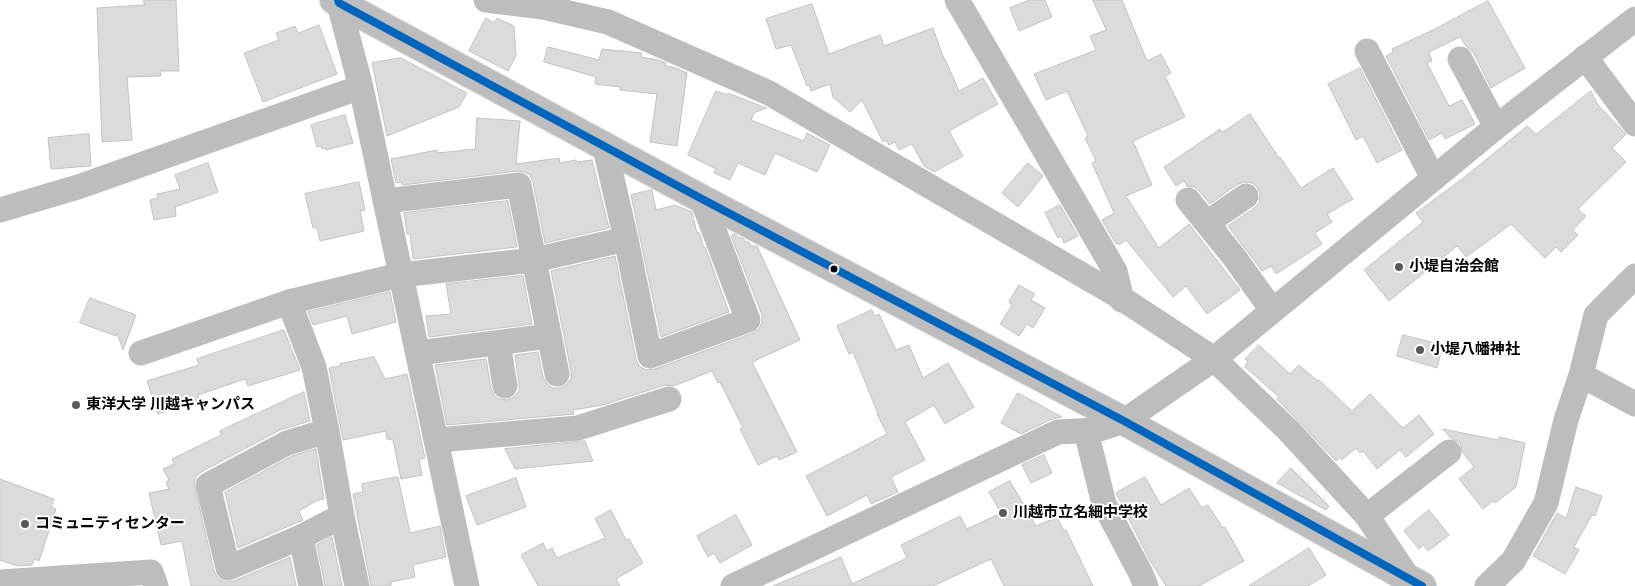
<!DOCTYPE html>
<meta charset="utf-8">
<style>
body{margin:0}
canvas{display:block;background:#fff}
</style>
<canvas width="1635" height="586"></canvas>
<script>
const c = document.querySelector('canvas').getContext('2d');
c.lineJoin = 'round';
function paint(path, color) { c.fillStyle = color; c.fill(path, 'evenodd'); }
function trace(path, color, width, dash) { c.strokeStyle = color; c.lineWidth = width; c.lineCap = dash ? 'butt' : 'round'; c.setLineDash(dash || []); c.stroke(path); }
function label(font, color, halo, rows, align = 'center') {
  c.font = font + ' "Nunito Sans","Noto Sans JP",sans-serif'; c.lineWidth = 4; c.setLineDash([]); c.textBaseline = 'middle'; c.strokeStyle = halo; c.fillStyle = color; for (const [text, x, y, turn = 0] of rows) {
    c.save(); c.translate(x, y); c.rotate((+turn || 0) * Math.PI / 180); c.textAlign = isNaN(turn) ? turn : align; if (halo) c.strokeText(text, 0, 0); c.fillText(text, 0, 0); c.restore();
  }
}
const building = new Path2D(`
 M144 0H176L179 71H160L161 76 127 77 132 140 102 142 97 8 144 5Z
 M1030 0H1045L1052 17 1019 31 1010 8Z
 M1093 0H1122L1147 61 1161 54 1171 73 1165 76 1185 117 1133 141 1152 185 1126 196 1159 248 1189 224 1240 290 1207 314 1186 286 1173 297 1126 240 1119 245 1118 243 1116 244 1102 220 1114 213 1092 163 1096 161 1085 138 1088 136 1067 91 1046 100 1034 74 1096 50 1090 36 1106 30Z
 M1488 1 1525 68 1491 88 1473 52 1466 46 1460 37 1429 52 1432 61 1427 63 1449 106 1462 100 1475 124 1445 139 1442 133 1429 140 1386 56 1393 52 1392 49 1435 29Z
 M812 4 829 54 880 35 884 46 933 28 944 59H945L959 91 983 78 998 104 949 131 963 156 934 172 924 166 912 144 899 150 895 142 889 145 886 140 883 142 862 100 850 112 833 97 830 84 811 91 809 85 807 86 791 45 776 49 766 19Z
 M486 18 494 23 497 18 514 26 516 56 508 71 469 51Z
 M319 25 337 74 263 102 244 53 279 40 276 33 295 26 298 33Z
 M548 47 599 60 602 49 642 53 641 57 658 60 666 63V66L676 68 687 73 677 146 650 142 657 94 620 90V87L595 84 596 77 544 62Z
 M401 58 467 93 459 107 387 136 372 63Z
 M1360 68 1402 150 1377 163 1363 136 1356 140 1328 84Z
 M716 91 727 95 728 93 766 108 754 113 751 120 804 141 807 133 830 145 817 172 775 153 765 175 738 163 730 180 714 173 716 169 688 155Z
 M1591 91 1598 105 1626 134 1612 148 1626 162 1578 209 1586 216 1573 230 1578 235 1561 252 1556 247 1545 258 1511 224 1466 257 1457 246 1389 301 1364 270 1423 222 1416 213 1466 176 1527 126 1536 134Z
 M1250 114 1279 158 1280 157 1301 188 1333 168 1353 199 1327 214 1332 222 1315 233 1322 244 1276 274 1271 266 1262 271 1228 226 1254 208 1259 203 1260 194 1257 187 1252 183 1244 182 1238 184 1210 204 1199 191 1194 187 1187 186 1184 181 1176 186 1164 167 1220 129 1221 132 1226 130Z
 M345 115 353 143 326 150 325 148 322 149 321 146 317 147 311 125Z
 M477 118 520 121 516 164 559 158 560 163 576 160 577 162 592 160 609 228 545 243 533 182 530 175 524 172 517 171 402 185 401 182 396 183 391 159 437 150V153L475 149Z
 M89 134 91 166 51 169 48 138Z
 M208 163 218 192 175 207 176 216 154 220 150 200 158 198 157 194 180 189 175 175Z
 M1028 163 1043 176 1018 207 1002 193Z
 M359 182 365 210 360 211 364 231 320 241 317 228H313L305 194Z
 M652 190 656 210 675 205 692 212 697 233 699 232 704 248 705 247 729 312 661 337 631 195Z
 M508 201 517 247 413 259 410 234H407L404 213Z
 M1060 205 1078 236 1064 243 1061 236 1058 238 1045 213Z
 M735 234 738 237 744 239 745 242H749L751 246H757L800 340 752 362 797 452 779 460 777 456 758 465 740 429 743 428 720 382 718 383 712 371 674 386 665 385 603 405 573 410 574 414 447 425 435 365 486 359 491 388 494 395 499 399 507 400 514 397 519 391V384L515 355 538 352 543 377 547 384 553 388H559L567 384 571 378V371L551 271 615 256 636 359 639 366 646 370 655 369 753 333 759 329 762 322V315L731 236Z
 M523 276 532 324 429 337 426 316 451 314 446 284Z
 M1019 285 1035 294 1031 300 1045 308 1033 328 1027 324 1019 336 1000 324 1012 305 1009 302Z
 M390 292 396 322 352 334 347 316 313 325 308 312Z
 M90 298 136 315 123 350 117 333 116 336 80 323Z
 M872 310 874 316 879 314 896 350 909 345 923 378 948 363 974 407 945 424 934 405 905 422 925 460 891 477 898 492 871 504 867 495 827 516 806 476 887 434 877 414H878L853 352 849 354 837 326Z
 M284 330 300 370 248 386 245 379 198 395 200 401 158 414 147 381 199 365 197 359Z
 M1403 335 1443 345 1437 368 1397 356Z
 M1259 345 1290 374 1299 365 1318 381 1319 380 1352 411 1370 394 1403 428 1419 415 1434 434 1406 457 1400 450 1377 469 1363 451 1360 453 1356 448 1342 460 1340 457 1336 461 1277 399 1279 397 1245 367 1248 361 1245 359Z
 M374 357 385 379 407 374 425 458 419 459 422 475 401 479 393 440 387 439 386 431 343 440 329 368 340 366V364Z
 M304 392 310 421 280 430 201 472 196 477 194 483 214 571 218 578 225 582 234 581 290 557 296 586H191L182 541 161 545 149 493 169 489 166 482 169 480 163 469 174 464 172 459 221 435 220 431Z
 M1018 393 1062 417 1052 419 1021 434 1001 423Z
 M1443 429 1498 440 1499 437 1525 443 1516 487 1495 503 1493 501 1483 509 1459 479 1474 467 1463 453 1460 443 1451 438Z
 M585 441 593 461 515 469 505 449Z
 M316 449 324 499 316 501 299 511 303 520 238 548 225 492 292 456Z
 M1044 455 1052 473 1031 483 1022 465Z
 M1291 468 1329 506 1326 510 1277 483Z
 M398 477 410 533 440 526 446 557 413 565 415 577 391 582V586H371L353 494 363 492 362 484Z
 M1145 477 1161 505 1189 488 1202 508 1208 505 1223 528 1225 527 1244 561 1199 586H1166L1149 559 1116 493Z
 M516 478 526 507 477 525 466 496Z
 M0 479 54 499 51 507 56 509 39 561 35 559 32 565 18 566 0 560Z
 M1010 481 1036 526 1057 517 1064 531 1066 530 1093 586H1004L991 559 933 586H773L841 557 852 584 907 558 901 545 960 516 967 529 1001 513 989 492Z
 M1576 487 1602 496 1595 516 1592 515 1574 547 1579 550 1565 574 1533 556 1557 513 1566 518Z
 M611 510 626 540 629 539 643 563 616 579 620 586H538L521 555 543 543 547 551 552 548 557 558 605 538 595 519Z
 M1429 510 1449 535 1428 551 1423 545 1419 549 1404 531Z
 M736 515 752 545 720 563 714 553 708 557 697 536Z
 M332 537 342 586H325L317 545Z
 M1309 548 1326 575 1308 586H1249Z`);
const minor = new Path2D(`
 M338 0 361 87 467 586
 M486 0 543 7 608 22 769 93 1115 294 1214 359 1289 431 1367 516 1409 579
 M957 0 1115 271 1122 300
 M1367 51 1433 178
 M1585 57 1635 124
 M1460 59 1496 127
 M604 144 626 239 650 356 748 320 702 199
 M1188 200 1234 257 1272 310
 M385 201 519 185 557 374
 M0 210 78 187 361 87
 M1207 223 1246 196
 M1635 276 1596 315 1581 375 1635 404
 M289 302 314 367 327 431 342 516 357 586
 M498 343 505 386
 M141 353 289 302 400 275 534 260 626 239
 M418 353 549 336
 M327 431 287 443 208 485 228 568 301 537 342 516
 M1086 431 1104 504 1140 572 1146 586
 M437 440 578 428 669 399
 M1367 516 1449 452
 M301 537 311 586
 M0 582 151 572 156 586
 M733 586 1058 432 1097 430 1124 421 1214 359 1496 127 1635 19
 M1487 586 1513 561 1546 503 1566 420 1581 375`);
const major = new Path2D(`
 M334 0 702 199 1124 421 1422 586`);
const bus1 = new Path2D(`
 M338 0 339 3 702 199 1124 421 1422 586`);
const markers = [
 [1399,267,5,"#595959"],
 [834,269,4.5,"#000"],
 [1420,350,5,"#595959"],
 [76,405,5,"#595959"],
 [1003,513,5,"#595959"],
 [25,524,5,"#595959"]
];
const poiNames = [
 ["小堤自治会館",1409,267],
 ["小堤八幡神社",1430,350],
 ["東洋大学 川越キャンパス",86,405],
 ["川越市立名細中学校",1013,513],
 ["コミュニティセンター",35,524]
];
paint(building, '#dbdbdb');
trace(building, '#c3c3c3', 1);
trace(major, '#dbdbdb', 30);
trace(minor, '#bdbdbd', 25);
trace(major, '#bdbdbd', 28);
trace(bus1, '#0065bd', 8);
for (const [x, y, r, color] of markers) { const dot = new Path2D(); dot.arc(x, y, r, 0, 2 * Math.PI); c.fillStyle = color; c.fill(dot); trace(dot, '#fff', 2); }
label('bold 15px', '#000', '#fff', poiNames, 'left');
</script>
